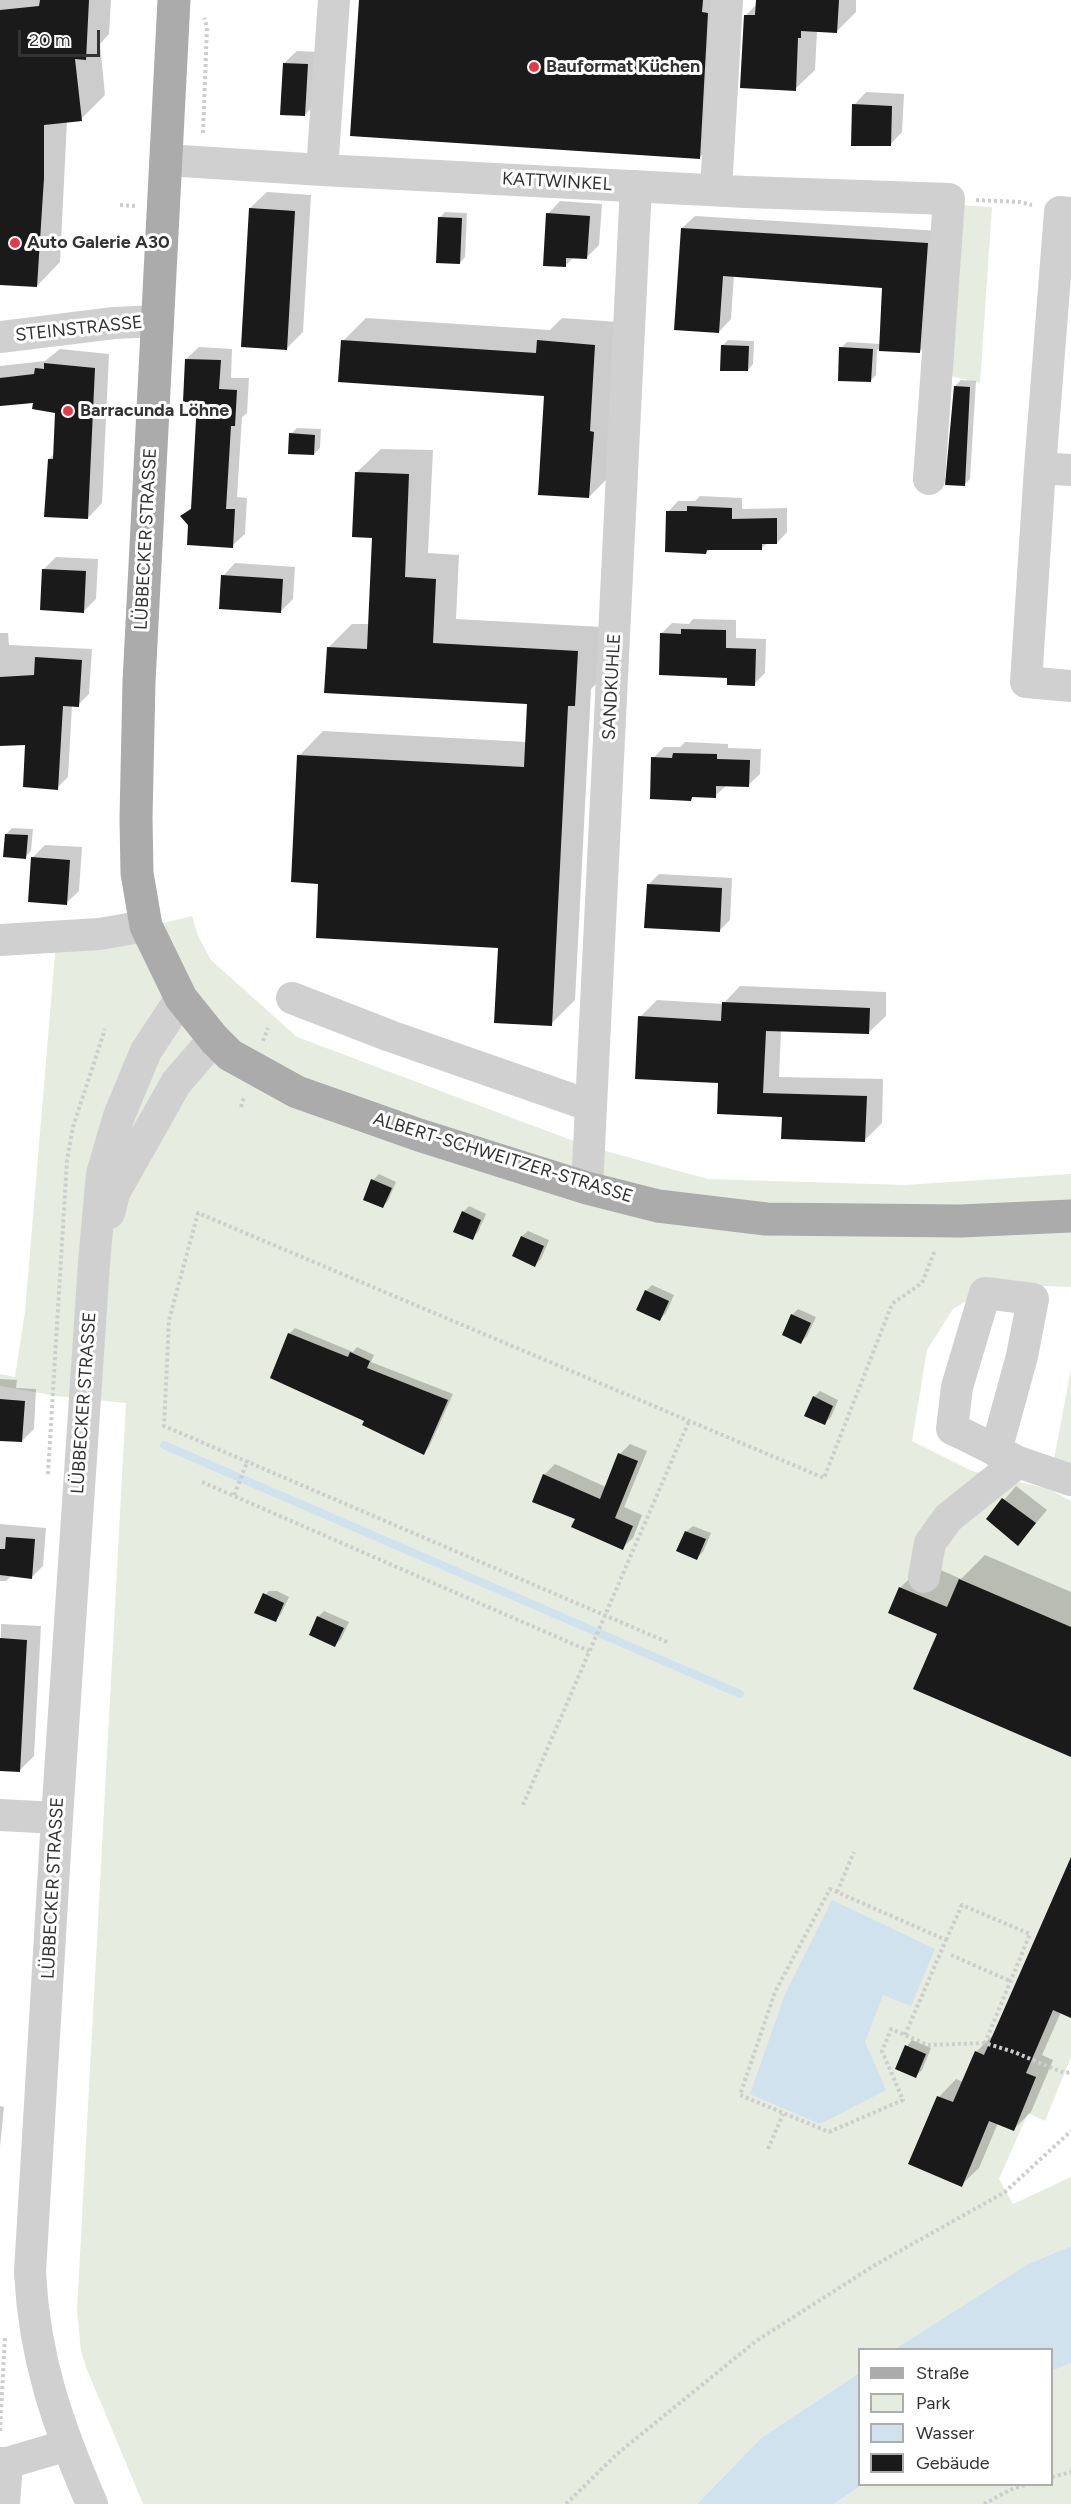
<!DOCTYPE html>
<meta charset="utf-8">
<style>
body{margin:0}
#map{position:relative;width:1071px;height:2504px;overflow:hidden;background:#fff;font-family:Figtree,sans-serif}
canvas{display:block}
.legend{position:absolute;left:858px;top:2348px;width:195px;height:138px;box-sizing:border-box;background:#fff;border:2px solid #adadad;margin:0;padding:8px 10px;list-style:none;font-size:18px;color:#333}
.legend li{display:flex;align-items:center;gap:12px;height:30px}
.legend b{width:30px;border:2px solid #adadad}
.scale{position:absolute;left:18px;top:30px;width:82px;height:27px;box-sizing:border-box;border:3px solid #333;border-top:0;padding-left:8px;font-size:18px;line-height:21px;white-space:nowrap;color:#333;-webkit-text-stroke:4px #fff;paint-order:stroke}
</style>
<div id="map">
<canvas width="1071" height="2504"></canvas>
<ul class="legend">
<li><b style="height:8px;background:#ababab"></b>Straße</li>
<li><b style="height:16px;background:#e6ecdf"></b>Park</li>
<li><b style="height:16px;background:#cfe2ee"></b>Wasser</li>
<li><b style="height:16px;background:#1a1a1a"></b>Gebäude</li>
</ul>
<div class="scale">20 m</div>
</div>
<script>
const c = document.querySelector('canvas').getContext('2d');
c.lineJoin = 'round';
function paint(path, color) { c.fillStyle = color; c.fill(path, 'evenodd'); }
function trace(path, color, width, dash) { c.strokeStyle = color; c.lineWidth = width; c.lineCap = dash ? 'butt' : 'round'; c.setLineDash(dash || []); c.stroke(path); }
function label(font, color, halo, rows, align = 'center') {
  c.font = font + ' Figtree,sans-serif'; c.lineWidth = 6; c.setLineDash([]); c.textBaseline = 'middle'; c.strokeStyle = halo; c.fillStyle = color; for (const [text, x, y, turn = 0] of rows) {
    c.save(); c.translate(x, y); c.rotate((+turn || 0) * Math.PI / 180); c.textAlign = isNaN(turn) ? turn : align; if (halo) c.strokeText(text, 0, 0); c.fillText(text, 0, 0); c.restore();
  }
}
const green = new Path2D(`
 M958 205 992 207 980 383 947 375Z
 M192 916 198 936 211 960 297 1037 587 1146 708 1179 906 1185 1071 1174V1287L995 1284 953 1309 927 1350 912 1441 972 1471 1049 1489 1071 1501V2057L1045 2121 1028 2113 999 2179 1013 2204 1071 2177V2246L1028 2264 895 2349 860 2350 859 2373 761 2438 697 2504H143L86 2367 81 2351 77 2310 126 1403 57 1396 0 1386V1374L15 1377 25 1312 56 942 94 940Z
 M1071 1369V1470L1053 1464Z
 M1071 2363V2504H834L862 2485 1052 2484V2371Z`);
const water = new Path2D(`
 M832 1900 935 1949 911 2006 883 1995 865 2042 886 2090 820 2124 750 2094 785 1994Z
 M1071 2246V2363L1052 2371V2350L895 2349 1028 2264Z
 M859 2373 860 2484 862 2485 834 2504H697L761 2438Z`);
const shadow = new Path2D(`
 M0 0H111L109 34 100 44 105 95 81 119 67 121 60 262 37 286 0 284Z
 M360 0H727L719 138 699 158Z
 M757 0H856V12L836 32 817 31 815 70 795 89 746 15 757 4Z
 M297 51 320 52 317 102 305 115 284 63Z
 M866 92 904 94 902 132 890 145 854 105Z
 M267 192 311 195 303 332 286 349 250 208Z
 M560 201 602 204 599 245 586 258 574 257 565 266 548 214Z
 M445 212 467 213 465 257 460 263 439 218Z
 M695 216 940 231 932 339 919 352 877 349 876 375 870 381 841 348 847 342 881 344 884 286 734 275 731 319 719 332 682 228Z
 M366 318 550 330 562 318 618 322 612 474 589 497 546 395 343 341Z
 M728 340 754 341 753 364 748 370 722 346Z
 M199 347 232 349 231 378H249L247 413 242 417 237 497 247 498 245 534 232 546 190 524 182 516 193 506 199 401 186 359Z
 M60 349 109 354 102 503 88 518 49 459 55 453 56 412 34 401 0 406V366L45 361Z
 M961 380 976 381 970 479 964 485 955 386Z
 M297 428 321 429 320 448 314 454 291 434Z
 M381 449 433 450 428 553 459 555 456 619 602 627 599 681 591 689 575 1000 551 1024 499 946 320 882 299 756 323 731 527 742 529 702 328 648 352 624H370L374 536 356 473Z
 M700 496 742 498V509L787 508V532L777 543H767L762 548 710 549 706 553 668 512 678 501H695Z
 M56 557 98 559 96 599 84 611 44 569Z
 M235 563 295 567 293 599 280 612 223 576Z
 M693 619 736 620V638L766 639 765 673 754 684 728 677 661 634 672 623 689 624Z
 M0 633H8L9 645 92 649 89 694 78 705H72L68 777 57 788 27 744 0 745Z
 M685 742 728 744V748L761 749 760 774 748 785H727L715 796 695 795 691 799 653 758 664 747H680Z
 M12 828 33 829 31 851 25 857 6 834Z
 M45 845 82 847 79 891 66 903 32 858Z
 M659 874 732 878 730 920 720 930 648 885Z
 M740 986 886 992V1016L868 1033 781 1030 779 1077 883 1079 882 1123 865 1140 783 1116 720 1082 640 1017 657 1000 723 1004Z
 M379 1174 396 1182 388 1201 382 1207 373 1180Z
 M469 1206 486 1214 478 1232 472 1238 463 1212Z
 M528 1231 549 1240 541 1259 535 1265 522 1236Z
 M652 1285 674 1295 666 1313 660 1319 646 1291Z
 M798 1309 816 1317 807 1336 801 1342 792 1315Z
 M295 1328 353 1352 357 1347 374 1355 371 1362 453 1394 429 1447 424 1453 366 1420 289 1334Z
 M0 1379 17 1380 16 1388 36 1389 34 1429 22 1441 0 1440Z
 M820 1391 838 1400 831 1417 825 1423 814 1397Z
 M630 1444 647 1451 624 1507 642 1515 633 1538 622 1548 577 1518 544 1475 555 1464 606 1487 620 1454Z
 M1016 1486 1047 1510 1018 1544 988 1519Z
 M0 1524 46 1528 43 1566 32 1577 12 1575 6 1581H0Z
 M693 1526 711 1533 703 1552 697 1558 678 1550 687 1531Z
 M985 1555 1071 1592V1755L939 1634 900 1588 925 1563 961 1579Z
 M269 1591H277L289 1597 281 1614 276 1620 263 1597Z
 M324 1611 349 1622 341 1639 335 1645 318 1617Z
 M1 1624 41 1626 34 1756 19 1771 0 1769Z
 M1071 1861V2016L1061 2012 1042 2055 1053 2060 1031 2112 1013 2130 998 2123 979 2168 961 2185 910 2163 939 2097 956 2079 963 2082 976 2052 993 2035Z
 M912 2040 931 2048 922 2070 916 2076 907 2046Z
 M0 2106 4 2107 0 2147Z`);
const stream = new Path2D(`
 M164 1445 740 1694`);
const building = new Path2D(`
 M40 0H89L86 60 75 59 82 121 44 125V178L37 287 0 285V10L39 6Z
 M359 0H703L702 12 708 13 700 159 350 136Z
 M756 0H839L837 33 801 31V38H798L796 91 740 88 744 15H755Z
 M283 63 308 64 305 116 280 115Z
 M852 104 892 106 891 146H851Z
 M249 208 295 211 287 350 241 347Z
 M546 213 590 216 587 259 566 258V267L543 266Z
 M438 217 462 218 460 264 436 263Z
 M681 228 928 243 920 353 879 351 882 288 723 276 719 333 674 330Z
 M341 340 536 353 537 340 595 345 590 431 594 432 589 498 538 495 544 396 338 382Z
 M721 345 749 346 748 371H720Z
 M839 347 873 349 871 382 838 381Z
 M185 359 221 360 219 389 237 390 235 426H231L226 509H235L233 548 187 545 188 525 180 516 191 509 197 402H183Z
 M44 363 95 368 88 519 44 517 48 459H53L55 413 32 409 33 403 0 406V378L34 374 35 368 44 369Z
 M954 386 970 387 965 486 945 485Z
 M289 433 315 435 314 455 288 454Z
 M355 472 409 474 405 577 436 579 433 643 578 651 575 706H568L552 1026 494 1023 498 948 316 938 318 884 291 882 297 755 524 767 527 704 324 693 327 647 367 649 372 538 352 537Z
 M687 506 732 508V519L777 518V544H762V550H707L706 554 665 552 666 511H687Z
 M42 569 86 571 84 613 40 610Z
 M221 575 283 579 281 613 219 609Z
 M681 629 726 630V648L756 649 755 686 727 685V678L659 675 660 633 681 634Z
 M35 657 82 660 79 707 63 706 58 790 23 787 25 745 0 746V677L34 675Z
 M673 753 717 754V759L750 760 749 787 716 786V798L692 797 691 801 650 799 651 757 672 758Z
 M5 834 28 835 26 859 3 857Z
 M31 857 70 860 67 905 28 902Z
 M647 884 722 888 720 932 644 928Z
 M722 1002 870 1008 869 1034 766 1031 763 1093 867 1096 865 1142 781 1139 782 1117 717 1114 718 1083 635 1079 638 1016 721 1021Z
 M371 1179 392 1188 383 1208 363 1200Z
 M462 1211 481 1220 473 1240 453 1232Z
 M521 1236 544 1246 535 1267 512 1256Z
 M645 1290 669 1301 660 1321 636 1310Z
 M791 1314 811 1323 801 1344 782 1335Z
 M288 1333 348 1357 350 1352 370 1361 367 1368 448 1400 424 1455 362 1425 364 1421 270 1378Z
 M813 1396 833 1406 825 1425 804 1416Z
 M0 1399 25 1401 22 1442 0 1441Z
 M618 1453 638 1461 615 1518 633 1526 623 1550 571 1527 575 1519 532 1502 543 1474 600 1499Z
 M1002 1498 1036 1523 1018 1546 986 1519Z
 M685 1531 706 1539 697 1560 676 1551Z
 M6 1537 35 1539 32 1579 0 1575V1549H5Z
 M959 1579 1071 1627V1757L913 1689 937 1634 888 1613 899 1587 947 1607Z
 M263 1593 284 1603 276 1622 254 1613Z
 M317 1616 344 1628 335 1647 309 1635Z
 M0 1638 27 1640 20 1772 0 1771Z
 M1071 1857V2018L1053 2010 1026 2073 1036 2077 1014 2131 989 2121 962 2187 908 2164 937 2096 953 2102 975 2051 984 2055Z
 M905 2045 926 2054 916 2078 895 2069Z`);
const path = new Path2D(`
 M203 133 207 27 204 18
 M976 200 1020 202 1032 205
 M120 205 135 206
 M263 1041 268 1028
 M241 1107 244 1097
 M48 1474 67 1160 73 1127 105 1029
 M202 1482 589 1651
 M234 1495 248 1460
 M667 1642 164 1426 169 1320 198 1213 824 1478 892 1304 922 1283 935 1250
 M523 1805 689 1421
 M837 1892 854 1852
 M946 1940 962 1905 1030 1934 985 2043
 M951 1955 1010 1981
 M905 2035 946 1940 830 1889 775 1992 740 2095 829 2132 903 2100 882 2051 891 2029 928 2045 985 2043 1014 2052 1064 2073 1071 2072
 M768 2149 783 2114
 M0 2431 5 2336
 M1052 2477 1071 2472
 M566 2504 617 2454 756 2341 875 2265 1005 2192 1071 2131
 M984 2504 1012 2489 1028 2484`);
const minor = new Path2D(`
 M166 160 322 170 746 192 949 199 929 479
 M322 170 334 0
 M716 190 727 0
 M0 337 114 323 158 321
 M1040 468 1060 212 1071 213
 M1071 470 1040 468 1026 682 1071 686
 M0 940 99 934 146 926
 M292 998 390 1036 591 1106
 M587 1188 636 186
 M109 1213 114 1193 176 1083 214 1039
 M996 1451 1022 1356 1033 1299 985 1293 957 1387 952 1429C975 1439 996 1451 1018 1462
 M924 1577 930 1543 948 1518 1018 1462 1071 1480
 M0 1815 57 1818
 M0 2463H7L68 2445
 M4 2504 7 2463
 M92 2504C58 2426 34 2358 30 2272L57 1818 94 1263 102 1174 119 1116 146 1051 181 998`);
const major = new Path2D(`
 M174 0 139 682 136 818 137 873 146 926 181 998 214 1039 230 1055 297 1092 419 1135 587 1188 658 1206 766 1219 961 1221 1071 1216`);
const markers = [
 [534,67,6,"#e63946"],
 [15,243,6,"#e63946"],
 [68,411,6,"#e63946"]
];
const poiNames = [
 ["Bauformat Küchen",546,67],
 ["Auto Galerie A30",27,243],
 ["Barracunda Löhne",80,411]
];
const streetNames = [
 ["KATTWINKEL",557,182,3],
 ["STEINSTRASSE",79,329,-6],
 ["LÜBBECKER STRASSE",146,539,-87],
 ["SANDKUHLE",612,687,-87],
 ["ALBERT-SCHWEITZER-STRASSE",503,1158,17],
 ["LÜBBECKER STRASSE",84,1403,-86],
 ["LÜBBECKER STRASSE",53,1888,-87]
];
paint(green, '#e6ecdf');
paint(water, '#cfe2ee');
paint(shadow, '#0003');
trace(stream, '#cfe2ee', 8);
paint(building, '#1a1a1a');
trace(path, '#cdcdcd', 4, [3, 3]);
trace(minor, '#d0d0d0', 32);
trace(major, '#ababab', 33);
for (const [x, y, r, color] of markers) { const dot = new Path2D(); dot.arc(x, y, r, 0, 2 * Math.PI); c.fillStyle = color; c.fill(dot); trace(dot, '#fff', 2); }
label('bold 18px', '#333', '#fff', poiNames, 'left');
label('18px', '#333', '#fff', streetNames);
</script>
